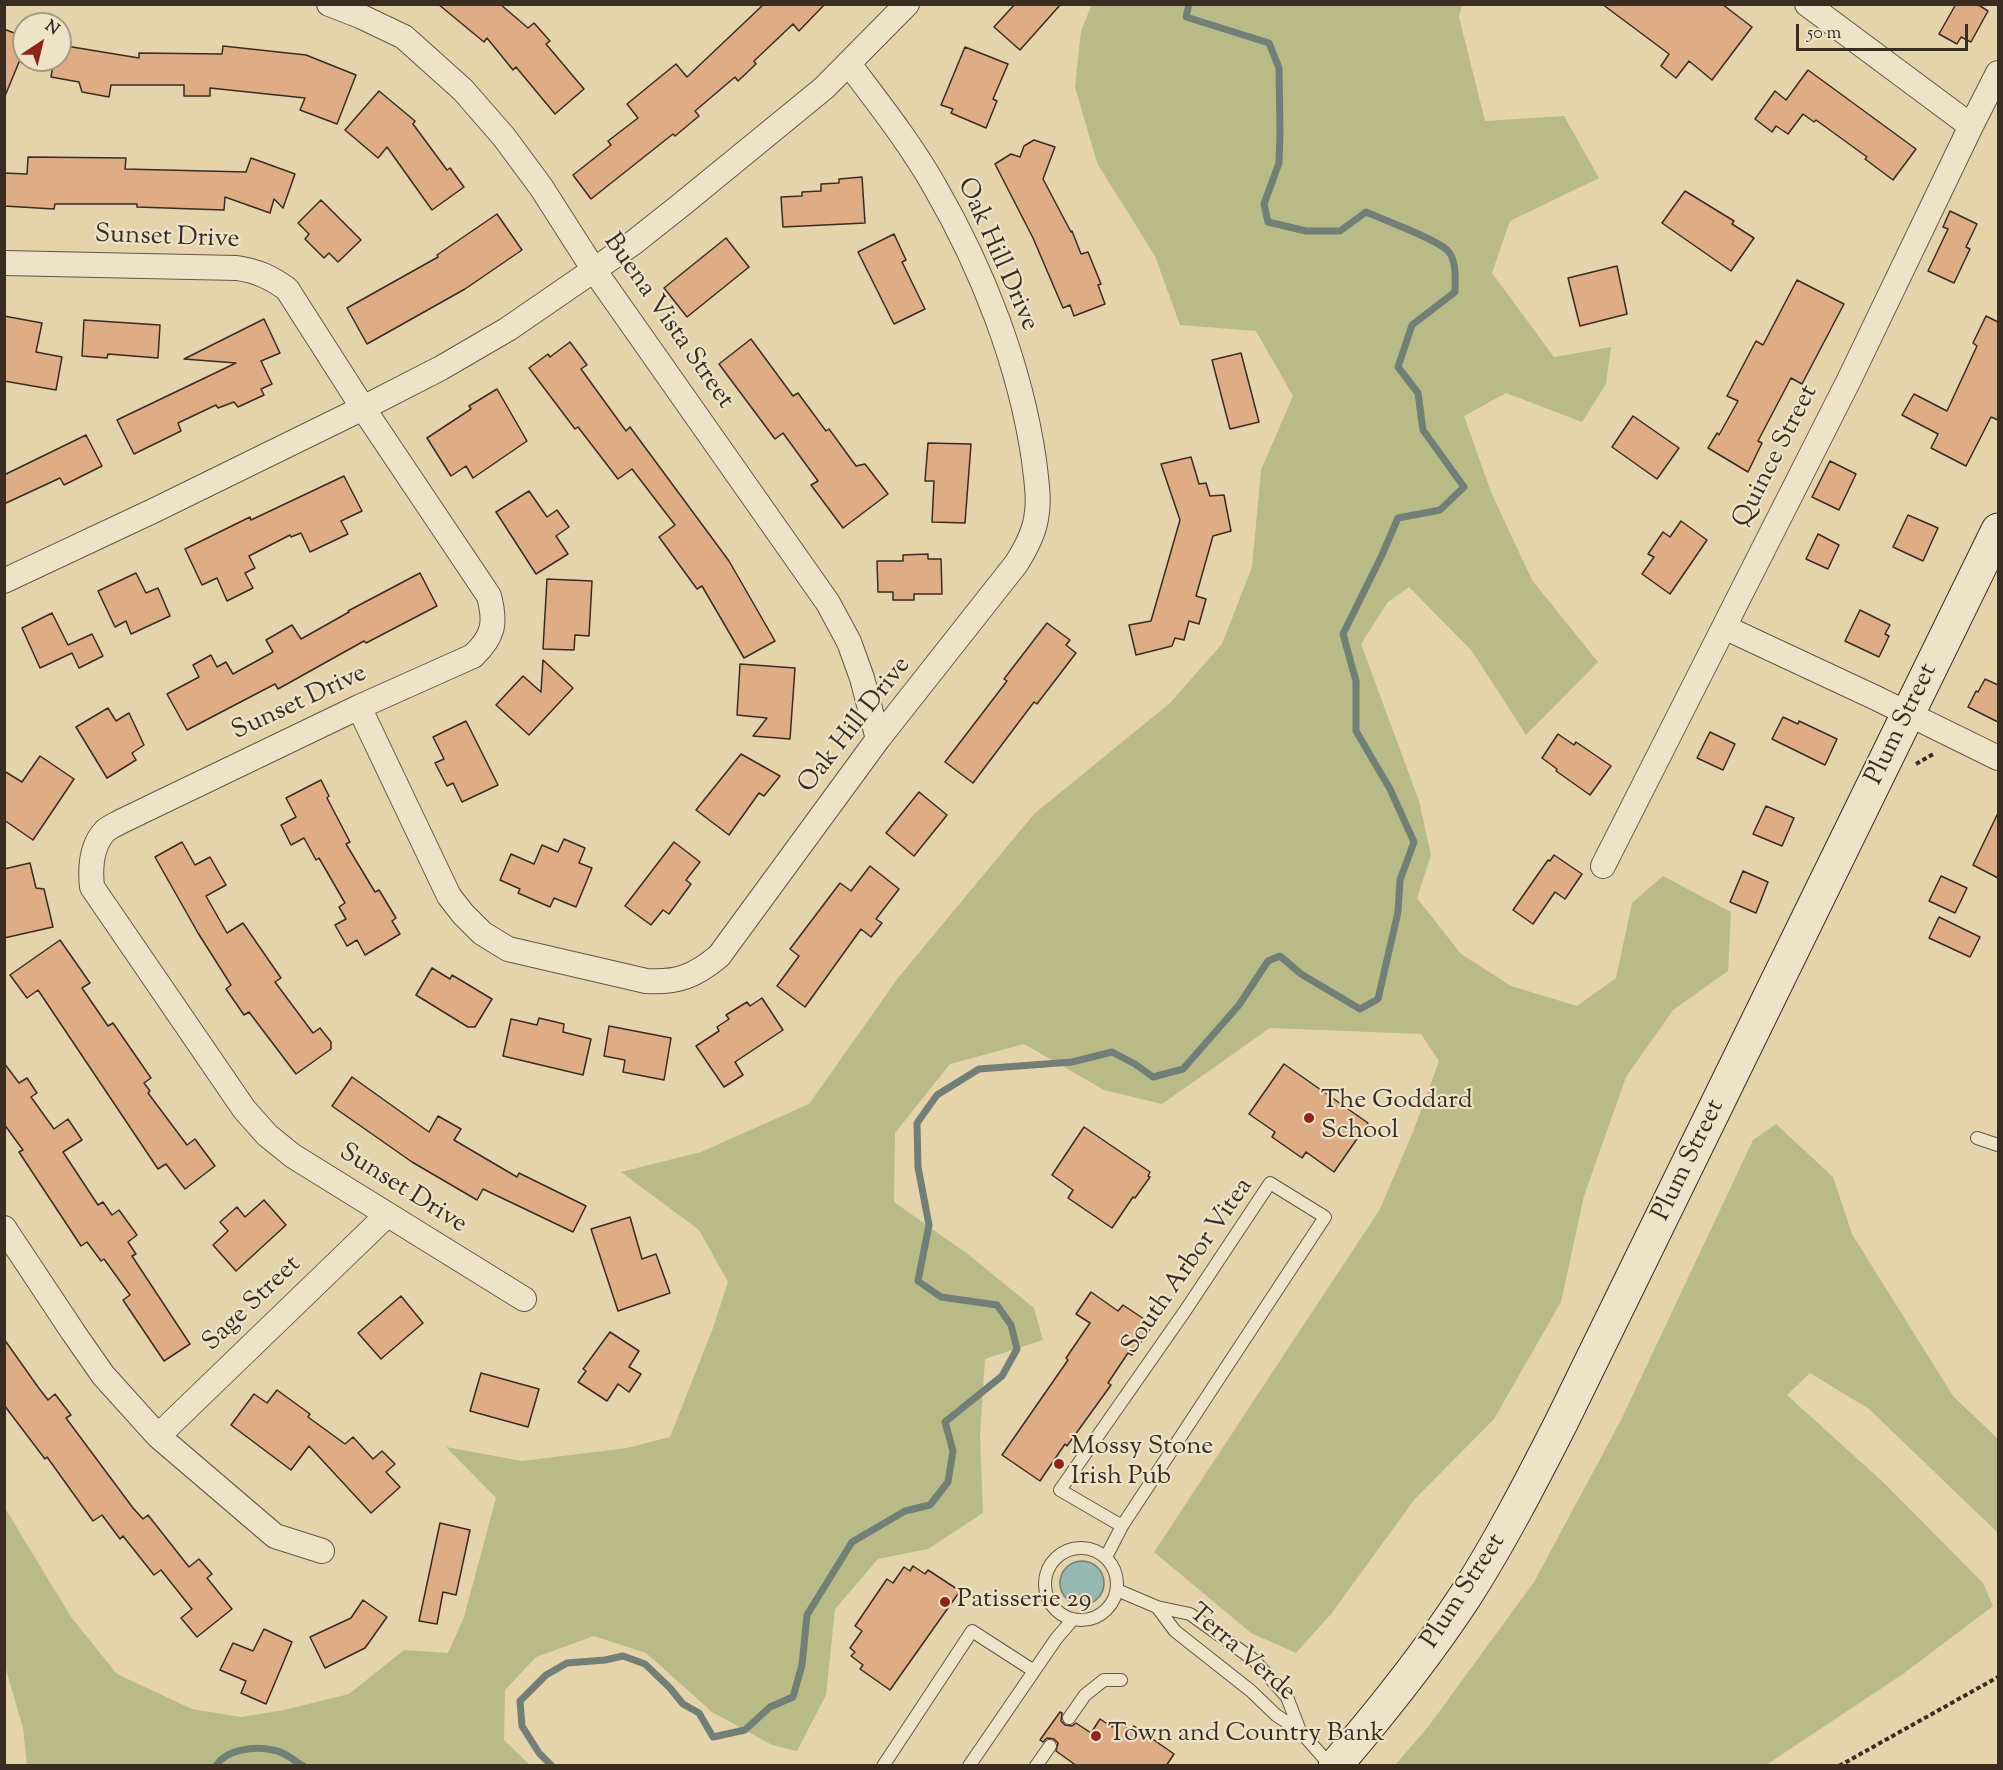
<!DOCTYPE html>
<style>
body{margin:0}
#map{position:relative;width:2003px;height:1770px;overflow:hidden;background:#e5d3ac;font-family:"Sorts Mill Goudy",serif}
canvas{display:block}
.frame{position:absolute;inset:0;border:6px solid #3a2c21;pointer-events:none}
.north{position:absolute;left:12px;top:12px;width:60px;height:60px;box-sizing:border-box;background:#eee2c9;border:2px solid #a69986;border-radius:50%;rotate:35deg;font-size:16px;font-weight:700;line-height:24px;text-align:center;color:#3a2c21}
.north::after{content:'';display:block;margin:auto;width:21px;height:27px;background:#8f2418;clip-path:polygon(50% 0,100% 100%,50% 72%,0 100%)}
.scale{position:absolute;left:1796px;top:24px;width:172px;height:27px;box-sizing:border-box;border:3px solid #3a2c21;border-top:0;padding-left:8px;font-size:18px;line-height:21px;white-space:nowrap;color:#3a2c21;-webkit-text-stroke:4px #eee2c9;paint-order:stroke}
</style>
<div id="map">
<canvas width="2003" height="1770"></canvas>
<div class="frame"></div>
<div class="north">N</div>
<div class="scale">50 m</div>
</div>
<script>
const c = document.querySelector('canvas').getContext('2d');
c.lineJoin = 'round';
function paint(path, color) { c.fillStyle = color; c.fill(path, 'evenodd'); }
function trace(path, color, width, dash) { c.strokeStyle = color; c.lineWidth = width; c.lineCap = dash ? 'butt' : 'round'; c.setLineDash(dash || []); c.stroke(path); }
function label(font, color, halo, rows, align = 'center') {
  c.font = font + ' "Sorts Mill Goudy",serif'; c.lineWidth = 4.5; c.setLineDash([]); c.textBaseline = 'middle'; c.strokeStyle = halo; c.fillStyle = color; for (const [text, x, y, turn = 0] of rows) {
    c.save(); c.translate(x, y); c.rotate((+turn || 0) * Math.PI / 180); c.textAlign = isNaN(turn) ? turn : align; if (halo) c.strokeText(text, 0, 0); c.fillText(text, 0, 0); c.restore();
  }
}
const green = new Path2D(`
 M1092 4 1462 5 1459 17 1485 121 1564 116 1599 178 1510 221 1492 273 1554 357 1611 347 1606 384 1582 422 1506 393 1464 416 1491 492 1532 580 1598 662 1526 735 1472 651 1409 587 1388 602 1361 644 1419 801 1431 855 1417 898 1461 954 1511 986 1577 1006 1616 978 1632 903 1663 876 1731 912 1728 971 1673 1010 1626 1077 1584 1196 1561 1302 1494 1419 1414 1500 1331 1614 1296 1653 1251 1633 1154 1552 1380 1209 1413 1132 1439 1061 1421 1034 1270 1028 1162 1104 1104 1090 1024 1044 950 1064 895 1133 894 1202 969 1255 1034 1308 1043 1340 985 1359 980 1435 983 1513 928 1549 878 1559 835 1609 826 1695 797 1751 772 1745 712 1712 646 1653 594 1636 536 1657 505 1690 504 1740 530 1765H27L23 1728 5 1666V1508L71 1617 117 1674 192 1709 241 1717 284 1710 349 1694 404 1650 448 1653 464 1617 496 1498 446 1447 522 1461 627 1448 670 1437 713 1328 728 1282 699 1230 621 1172 701 1152 809 1104 898 978 1034 814 1170 703 1222 644 1252 567 1261 470 1293 396 1256 331 1180 325 1155 256 1097 163 1075 87 1081 31Z
 M1776 1124 1833 1177 1852 1234 1953 1396 1998 1439V1533L1869 1409 1810 1373 1787 1395 1884 1483 1983 1583 1993 1606 1903 1674 1766 1765H1395L1428 1727 1534 1582 1621 1420 1753 1140Z`);
const water = new Path2D(`
 M1060 1583a22 22 0 1 1 44 0a22 22 0 1 1-44 0Z`);
const stream = new Path2D(`
 M216 1766C226 1749 255 1746 273 1750 283 1751 294 1760 303 1766
 M552 1766 539 1753 522 1726 520 1701 546 1675 567 1663 605 1660 623 1656 645 1664 670 1688 683 1704 699 1713 713 1737 745 1730 770 1707 793 1697 802 1665 807 1615 852 1542 905 1511 930 1505 948 1482 953 1451 945 1422 1002 1376 1017 1349 1011 1325 997 1305 941 1297 918 1281 929 1225 918 1167 917 1123 937 1095 979 1069 1072 1062 1112 1052 1135 1064 1153 1077 1183 1069 1239 1005 1268 961 1280 956 1301 974 1360 1009 1378 999 1398 912 1400 880 1414 842 1390 789 1356 731V681L1343 634 1382 555 1398 518 1440 510 1464 487 1423 430 1418 393 1398 367 1412 325 1455 292C1455 279 1457 261 1448 251 1439 240 1382 219 1366 212L1340 231H1306L1268 222 1264 204 1279 163 1280 132 1279 68 1269 43 1186 17 1189 4`);
const building = new Path2D(`
 M438 4H500L528 28 534 23 550 41 546 44 584 89 555 114 516 67 513 70 487 38 484 42Z
 M764 4H825L799 31 793 24 754 61 756 64 738 81 735 77 695 111 699 116 675 136 673 134 591 199 573 175 611 145 608 141 638 118 627 104 676 64 687 77Z
 M1015 4H1061L1020 50 994 27Z
 M1602 4H1722L1752 27 1712 80 1689 61 1676 78 1661 66 1669 54Z
 M1956 4H1977L1988 11 1971 42 1961 37 1957 44 1939 34Z
 M4 29 24 37V50L5 96Z
 M60 45 139 58V53L222 54 223 46 306 55 356 75 337 124 300 110 305 98 210 88V96H184V85H111L109 97 82 92 79 82 51 77 54 60H60Z
 M965 47 1008 64 993 99 997 101 986 128 951 113 953 109 941 105Z
 M1808 70 1916 149 1893 180 1865 159 1867 157 1816 120 1814 122 1803 114 1788 134 1776 126 1772 132 1755 119 1775 91 1786 100Z
 M379 91 415 121 413 124 447 170 450 168 464 187 432 210 387 147 378 158 345 130Z
 M1034 140 1055 147 1043 179 1071 232 1072 231 1081 254 1088 252 1101 284 1098 285 1105 304 1074 316 1070 305 1063 308 1033 238 995 164 1011 154 1020 157 1024 146Z
 M28 157 126 158 125 169 246 172 251 158 295 174 283 208 274 199 270 213 225 197 224 210 137 207V204H55L54 209 4 206V173L27 174Z
 M862 177 865 223 783 227 781 197 802 196V192L821 191V184L839 183V179Z
 M1685 191 1734 221 1732 224 1754 238 1731 271 1662 223Z
 M321 200 361 240 338 262 329 253 324 258 305 239 309 234 298 223Z
 M1950 211 1977 224 1966 247 1970 249 1954 283 1928 271 1948 229 1943 227Z
 M497 214 522 250 465 289 367 344 347 308 438 257 437 255Z
 M894 234 906 260 902 262 925 309 894 324 858 252Z
 M726 238 749 267 687 317 664 288Z
 M1617 266 1627 314 1580 326 1568 278Z
 M1797 280 1844 304 1802 384 1791 378 1758 441 1762 443 1748 472 1708 448 1717 433 1719 435 1738 401 1727 396 1756 341 1763 345Z
 M4 316 42 323 36 352 62 357 56 390 4 381Z
 M1986 316 1998 322V420L1991 417 1966 466 1931 448 1938 434 1902 415 1914 394 1947 411 1977 346 1973 343Z
 M264 319 280 353 261 361 272 384 261 389 264 395 238 407 234 402 218 408 216 405 178 423 181 431 134 454 117 420 236 363 184 359Z
 M84 320 160 325 158 358 108 354 107 358 82 356Z
 M751 339 793 396 798 393 826 431 829 429 856 466 865 464 888 494 843 528 811 485 818 481 783 433 775 439 719 364Z
 M570 342 587 365 581 369 626 431 630 427 729 561 775 641 744 658 702 586 697 589 659 537 675 525 632 469 618 479 578 427 575 429 529 368 548 354 550 357Z
 M1241 353 1259 422 1230 429 1212 360Z
 M497 389 527 441 473 478 466 466 451 476 427 438 471 409 469 406Z
 M1633 416 1679 448 1657 479 1612 447Z
 M86 435 102 466 64 485 60 478 4 504V475Z
 M928 443 971 444 965 523 932 522 934 481H925Z
 M1191 457 1199 484 1206 483 1210 496 1224 495 1231 531 1213 536 1196 596 1206 599 1199 624 1189 621 1184 640 1175 638 1172 646 1136 655 1129 625 1151 621 1180 520 1161 464Z
 M1830 461 1856 474 1839 510 1812 497Z
 M344 476 362 511 341 521 348 534 310 552 301 533 291 537 290 535 249 556 255 568 245 573 253 588 227 601 217 578 202 585 185 549 250 517 251 520Z
 M529 491 547 517 557 510 569 527 556 536 568 554 536 574 496 512Z
 M1908 515 1938 528 1923 561 1893 547Z
 M1681 521 1707 540 1670 594 1642 574 1654 557 1648 554 1663 532 1670 537Z
 M1818 534 1839 545 1828 569 1806 559Z
 M928 554V559H941L942 594H914V600H893V592H878L877 561H903V555Z
 M136 573 146 593 158 588 170 616 131 634 126 621 115 627 98 591Z
 M420 573 437 606 366 643 364 641 278 689 275 684 187 730 167 694 199 677 193 665 211 655 217 667 226 662 233 674 273 652 266 640 292 625 301 639 349 612 348 611Z
 M547 579 592 581 589 636 575 635 574 650 543 649Z
 M1860 610 1890 625 1885 634 1889 636 1879 657 1845 641Z
 M52 613 68 645 92 634 103 656 79 668 72 653 40 668 22 628Z
 M1047 623 1070 640 1066 645 1076 653 1037 704 1034 702 973 783 945 762 1007 681 1004 679Z
 M543 660 573 688 529 735 496 705 523 676 541 692Z
 M740 664 795 668 790 739 753 736 767 718 737 715Z
 M1985 679 1998 685V722L1968 707 1976 691 1978 692Z
 M108 708 116 721 129 713 144 745 132 753 136 760 107 778 76 727Z
 M1783 717 1798 724 1799 721 1837 739 1825 765 1772 739Z
 M466 721 498 785 462 802 453 783 447 786 435 763 444 759 433 737Z
 M1710 732 1735 744 1723 770 1697 758Z
 M1558 734 1574 745 1576 742 1611 766 1590 795 1556 771 1557 769 1542 758Z
 M741 754 780 776 764 796 759 793 729 835 696 810Z
 M40 756 74 779 33 840 4 820V771L22 782Z
 M321 780 329 796 327 798 350 842 346 844 375 892 379 890 396 918 392 921 400 934 365 955 357 940 347 946 335 925 346 919 339 907 345 903 319 858 316 860 304 838 291 845 281 825 296 817 286 798Z
 M919 792 947 815 914 856 886 833Z
 M1766 806 1794 818 1782 846 1753 834Z
 M1998 813V878L1973 865Z
 M564 839 585 848 579 863 592 868 576 907 554 898 550 907 518 893 520 889 500 880 511 854 534 864 542 845 558 852Z
 M182 842 195 865 210 857 226 885 206 896 227 933 243 923 281 978 275 982 313 1033 320 1028 331 1042V1049L296 1074 249 1012 244 1015 226 989 231 985 198 933 155 857Z
 M674 842 700 862 686 880 691 884 669 914 663 910 651 925 625 906Z
 M1554 855 1582 874 1565 899 1555 892 1533 924 1513 910 1548 860 1550 861Z
 M30 863 36 888 44 889 53 927 4 938V869Z
 M870 866 899 889 876 919 882 923 871 937 861 929 805 1007 777 986 799 956 790 949 840 883 851 891Z
 M1743 871 1768 882 1756 913 1730 902Z
 M1941 876 1967 888 1955 913 1929 901Z
 M1939 917 1980 937 1970 957 1929 938Z
 M60 940 90 983 82 988 108 1026 113 1023 151 1078 144 1083 150 1091 148 1093 187 1145 195 1139 215 1166 185 1189 166 1164 158 1169 38 990 27 998 10 975Z
 M432 968 450 979 452 975 492 999 475 1027H468L416 995Z
 M762 998 783 1030 735 1062 743 1075 724 1087 696 1046 719 1031 717 1027 729 1019 726 1015 747 1002 750 1006Z
 M539 1018 564 1024 563 1032 591 1039 583 1075 503 1056 511 1019 537 1025Z
 M609 1026 671 1038 664 1080 623 1072 625 1060 604 1056Z
 M4 1063 19 1083 27 1078 37 1093 31 1097 54 1129 68 1119 82 1140 63 1152 98 1205 103 1202 112 1215 119 1210 137 1235 128 1242 136 1254 132 1256 190 1344 164 1361 123 1300 130 1295 104 1259 101 1261 87 1242 81 1246 19 1152 23 1150 4 1124Z
 M1284 1064 1368 1123 1334 1172 1306 1152 1302 1158 1272 1137 1275 1132 1249 1114Z
 M352 1077 429 1132 438 1116 461 1129 454 1140 517 1177 519 1173 586 1206 573 1232 483 1189 477 1200 412 1162 332 1106Z
 M1084 1127 1150 1172 1148 1176 1150 1177 1135 1198 1133 1197 1112 1228 1068 1198 1073 1190 1052 1175Z
 M264 1200 286 1225 236 1271 213 1245 228 1231 220 1222 237 1207 245 1217Z
 M630 1217 642 1259 656 1254 670 1293 618 1311 591 1229Z
 M1091 1292 1118 1311 1123 1305 1153 1325 1132 1355 1128 1353 1108 1383 1111 1385 1067 1446 1065 1444 1040 1481 1002 1455 1068 1360 1066 1358 1090 1323 1076 1314Z
 M401 1296 423 1323 381 1359 358 1333Z
 M610 1332 639 1351 629 1367 641 1374 629 1392 618 1384 607 1401 578 1382 586 1371 583 1369Z
 M4 1339 38 1387 48 1400 55 1394 71 1415 66 1418 133 1508 143 1519 148 1515 189 1567 199 1559 212 1574 207 1578 232 1609 197 1637 181 1618 192 1609 161 1570 154 1575 123 1536 120 1539 102 1515 93 1521 47 1457 45 1459 4 1405Z
 M481 1373 539 1389 528 1427 470 1411Z
 M277 1390 310 1414 308 1417 345 1444 353 1437 373 1459 382 1451 395 1464 386 1472 400 1487 371 1513 309 1446 291 1470 231 1425 254 1394 267 1403Z
 M440 1523 470 1530 456 1595 443 1592 437 1624 419 1621Z
 M913 1566 925 1574 928 1570 960 1591 890 1690 860 1669 863 1665 851 1656 855 1652 850 1648 862 1631 855 1626 887 1579 893 1583 904 1567 910 1571Z
 M363 1600 387 1617 365 1648 325 1668 310 1637 351 1618Z
 M264 1629 292 1642 266 1704 241 1693 246 1681 220 1670 233 1643 253 1651Z
 M1060 1712 1062 1713 1061 1721 1065 1725 1072 1726 1076 1723 1091 1733 1100 1719 1112 1727 1117 1721 1131 1731 1134 1726 1174 1754 1166 1766H1077L1056 1751 1058 1743 1054 1739 1047 1738 1043 1742 1040 1740Z`);
const path = new Path2D(`
 M1916 764 1935 753
 M1839 1766 1998 1677
 M1998 1766V1765`);
const lane = new Path2D(`
 M1977 1138 1998 1145
 M1045 1584a36 36 0 1 1 72 0a36 36 0 1 1-72 0Z
 M1106 1557 1122 1526 1325 1217 1270 1183 1185 1311 1060 1490 1122 1526
 M1117 1590 1157 1607 1190 1614 1254 1660 1287 1697 1300 1731 1331 1766
 M1157 1607 1175 1631 1251 1691 1276 1715 1300 1731
 M1069 1718 1085 1695 1104 1680H1121
 M883 1766 972 1631 1034 1671
 M969 1766 1056 1639 1073 1619
 M1036 1766 1050 1746`);
const street = new Path2D(`
 M329 4 360 16 404 37 463 90 504 137 541 187 594 270 828 603 849 642 862 678 878 739
 M1807 4 1971 126
 M4 263 237 268C257 271 270 277 287 289L363 408 489 596C496 623 494 636 473 656L359 707 122 821C117 824 109 827 105 831 91 846 90 868 92 887L244 1109 267 1135 293 1156 524 1299
 M4 581 155 510 363 408 441 368 508 329 633 243 681 205 824 88 907 4
 M1724 627 1876 698 1998 758
 M359 707 449 896 463 914 482 933 508 949 646 981C678 983 695 976 719 956L878 739 1016 564C1025 550 1033 536 1036 519 1040 499 1036 479 1034 460 1020 365 983 270 935 187 910 143 879 104 849 64
 M1603 866 1850 378 1971 126 1998 73
 M4 1228 73 1332 103 1375 158 1436 275 1536 322 1551
 M158 1436 387 1215`);
const secondary = new Path2D(`
 M1335 1766C1382 1711 1427 1655 1466 1595 1501 1540 1531 1482 1561 1423L1998 530`);
const markers = [
 [1309,1118,6,"#8f2418"],
 [1059,1464,6,"#8f2418"],
 [945,1602,6,"#8f2418"],
 [1096,1736,6,"#8f2418"]
];
const streetNames = [
 ["Sunset Drive",167,239,2],
 ["Oak Hill Drive",996,255,66],
 ["Buena Vista Street",667,322,55],
 ["Quince Street",1777,457,-63],
 ["Sunset Drive",300,704,-25],
 ["Plum Street",1903,725,-64],
 ["Oak Hill Drive",856,726,-52],
 ["Plum Street",1690,1161,-64],
 ["Sunset Drive",402,1190,32],
 ["South Arbor Vitea",1189,1267,-55],
 ["Sage Street",253,1305,-44],
 ["Plum Street",1465,1592,-57],
 ["Terra Verde",1241,1654,41]
];
const poiNames = [
 ["The Goddard",1321,1103],
 ["School",1321,1133],
 ["Mossy Stone",1071,1449],
 ["Irish Pub",1071,1479],
 ["Patisserie 29",957,1602],
 ["Town and Country Bank",1108,1736]
];
paint(green, '#b8bb87');
paint(water, '#97b7b0');
trace(water, '#727f77', 1.5);
trace(stream, '#727f77', 7);
paint(building, '#deac85');
trace(building, '#3a2c21', 1.5);
trace(lane, '#655644', 14);
trace(street, '#655644', 26);
trace(secondary, '#3a2c21', 35);
trace(path, '#3a2c21', 4, [4.5, 3]);
trace(lane, '#eee2c9', 12);
trace(street, '#eee2c9', 24);
trace(secondary, '#eee2c9', 33);
for (const [x, y, r, color] of markers) { const dot = new Path2D(); dot.arc(x, y, r, 0, 2 * Math.PI); c.fillStyle = color; c.fill(dot); trace(dot, '#eee2c9', 2); }
label('26px', '#3a2c21', '#eee2c9', streetNames);
label('26px', '#3a2c21', '#eee2c9', poiNames, 'left');
</script>
